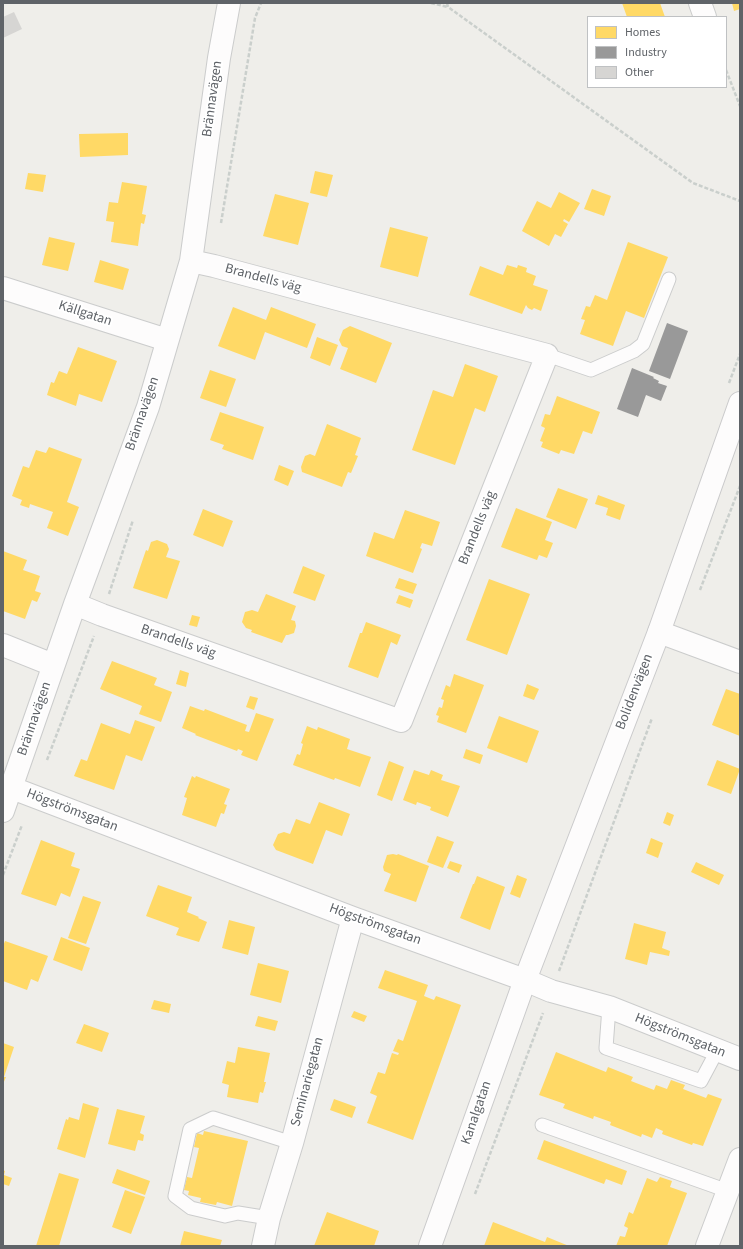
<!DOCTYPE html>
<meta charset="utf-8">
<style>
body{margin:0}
#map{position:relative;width:743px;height:1249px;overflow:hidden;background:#efeeea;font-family:"Source Sans 3",sans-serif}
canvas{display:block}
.frame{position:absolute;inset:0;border:4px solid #5f6368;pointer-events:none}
.legend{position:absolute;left:587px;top:16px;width:140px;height:72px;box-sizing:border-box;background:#fff;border:1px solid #bfc1c3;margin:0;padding:5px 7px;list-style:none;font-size:12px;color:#5f6368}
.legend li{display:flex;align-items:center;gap:8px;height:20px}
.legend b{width:20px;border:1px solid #bfc1c3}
</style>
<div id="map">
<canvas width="743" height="1249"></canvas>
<div class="frame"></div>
<ul class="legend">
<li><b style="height:11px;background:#ffd966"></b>Homes</li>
<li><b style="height:11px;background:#999"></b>Industry</li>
<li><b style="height:11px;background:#d6d5d3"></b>Other</li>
</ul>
</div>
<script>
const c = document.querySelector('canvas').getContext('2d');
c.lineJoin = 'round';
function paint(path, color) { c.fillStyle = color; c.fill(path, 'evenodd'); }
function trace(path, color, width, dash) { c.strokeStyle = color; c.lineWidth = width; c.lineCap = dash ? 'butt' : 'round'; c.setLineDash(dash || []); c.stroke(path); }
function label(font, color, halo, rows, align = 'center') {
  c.font = font + ' "Source Sans 3",sans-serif'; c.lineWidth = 4; c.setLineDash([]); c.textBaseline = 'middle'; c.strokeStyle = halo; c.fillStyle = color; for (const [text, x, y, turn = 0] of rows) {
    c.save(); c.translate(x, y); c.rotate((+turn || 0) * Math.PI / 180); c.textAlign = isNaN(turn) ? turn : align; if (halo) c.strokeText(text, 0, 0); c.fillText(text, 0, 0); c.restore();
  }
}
const homes = new Path2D(`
 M622 3H660L665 17H627Z
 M732 3H740V9L734 11Z
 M128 133V155L80 157 79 134Z
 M315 171 333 175 327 197 310 193Z
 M28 173 46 175 43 192 25 189Z
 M122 182 147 186 142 214 146 215 144 224 141 223 138 246 111 242 114 222 106 221 109 202 118 203Z
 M592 189 611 196 604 216 584 209Z
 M559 192 580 203 569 222 564 219 563 221 568 224 561 237 555 234 549 246 522 231 537 201 551 208Z
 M275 194 309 203 298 245 263 236Z
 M390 227 428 237 418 277 380 267Z
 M49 237 75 243 68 271 42 265Z
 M628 242 668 257 644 318 626 311 613 346 580 334 585 320 581 319 586 306 590 307 595 295 607 300Z
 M100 260 129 269 123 290 94 282Z
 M507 265 517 268 518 265 527 268 526 272 536 276 533 285 548 290 541 311 534 308 532 310 528 308 526 305 522 314 469 295 480 266 503 275Z
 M233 307 266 320 271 307 316 324 307 348 265 332 255 360 218 346Z
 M350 326 392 343 376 383 340 369 348 348 342 346 339 340 343 330Z
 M317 337 338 345 330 366 310 358Z
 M78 347 117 361 102 402 79 394 76 406 47 395 51 382 54 383 59 371 67 374Z
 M465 364 498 376 485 412 475 408 455 465 412 450 433 390 453 397Z
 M210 370 236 379 226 407 200 398Z
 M557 396 600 412 592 434 583 431 574 454 561 450 559 454 541 447 543 442 540 441 545 428 541 426 545 414 550 415Z
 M220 412 264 427 253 460 222 449 224 445 210 440Z
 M327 424 361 438 355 455 358 456 351 473 348 472 342 487 302 472 301 467 305 456 310 454 315 456Z
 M49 447 82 459 67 502 79 507 68 536 47 528 53 512 30 504 29 508 20 505 22 500 12 496 23 466 29 468 36 450 46 453Z
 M279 465 294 471 288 486 274 480Z
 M558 488 588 499 576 529 546 517Z
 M598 495 625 505 620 520 606 515 608 508 595 504Z
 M516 508 552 522 545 540 553 543 547 558 539 555 537 560 501 547Z
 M203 509 233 521 223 547 193 535Z
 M405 510 440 522 432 546 422 543 420 548 422 549 413 573 366 556 374 532 394 539Z
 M157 540 167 544 169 549 166 557 180 561 167 599 133 588 146 550 148 551 151 542Z
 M3 551 27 560 23 570 40 576 35 591 41 593 37 602 32 600 25 619 3 611Z
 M303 566 325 575 315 601 293 593Z
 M399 578 417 584 413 594 395 588Z
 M489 579 530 594 507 655 466 640Z
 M266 594 296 606 291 620 295 621 296 626 294 633 288 635H286L282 643 251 632 252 630 246 628 242 622 245 612 252 610 258 612Z
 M399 595 413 600 410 608 396 603Z
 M192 615 200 617 197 627 189 625Z
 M366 622 401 635 397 645 391 642 378 678 348 667 360 633H362Z
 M112 661 157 678 154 685 172 692 161 722 139 714 142 706 100 689Z
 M180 670 189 673 186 687 176 684Z
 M454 674 484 685 466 733 437 722 439 716 436 715 439 707 442 708 444 700 441 699 446 685 450 687Z
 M527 684 539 689 534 700 523 696Z
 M726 689 740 694V736L712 725Z
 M250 696 258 698 254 710 246 707Z
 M190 706 204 711 205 709 247 725 245 731 249 732 256 713 274 719 257 761 241 755 243 751 238 749 237 751 195 735 196 734 182 728Z
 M499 716 539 731 527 763 487 748Z
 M135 720 155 727 142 761 126 755 114 790 74 776 81 759 87 761 101 723 130 734Z
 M307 726 317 730 318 727 350 739 347 749 371 757 360 787 335 778 334 780 293 765 297 754 300 755 303 744 301 743Z
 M466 749 483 755 480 764 463 758Z
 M717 760 740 769 731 794 707 785Z
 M389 761 404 767 392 801 377 795Z
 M414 770 429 775 431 770 443 775 441 780 460 786 448 817 430 810 431 807 417 802 416 805 403 800Z
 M192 776 195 778 196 776 230 789 224 804 227 805 224 814 221 813 216 827 182 815 187 798 184 797Z
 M319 802 350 814 342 836 326 830 313 864 276 850 273 845 278 834 284 832 290 834 296 819 310 824Z
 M667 812 674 815 670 826 663 823Z
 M437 836 454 842 443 868 427 862Z
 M651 838 663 843 658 858 646 853Z
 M41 840 75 853 71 866 80 869 70 897 61 893 56 906 21 894Z
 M393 854 397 855 398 854 429 866 416 902 384 891 391 874 384 871 383 867 387 855Z
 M450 861 462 865 459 873 447 868Z
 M696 862 724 875 719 885 691 872Z
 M517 875 527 879 520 898 510 894Z
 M477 876 505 887 490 930 460 918 473 884H474Z
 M158 885 192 897 187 912 199 917 198 918 207 922 199 942 176 935 179 928 146 916Z
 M83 896 101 902 86 944 68 938Z
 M229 920 255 927 248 955 222 948Z
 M634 923 666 932 662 948 670 951 669 956 650 952 647 965 625 959Z
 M61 937 90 948 82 971 53 960Z
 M5 941 48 956 38 982 31 979 27 990 3 981V946Z
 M258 963 289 971 281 1003 250 995Z
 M385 970 428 985 424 996 434 1000 436 996 461 1005 413 1140 367 1123 377 1096 370 1093 378 1072 385 1074 392 1053 398 1055 399 1053 393 1051 398 1039 403 1041 417 1001 378 988Z
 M154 1000 171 1004 169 1013 151 1009Z
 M354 1011 367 1016 364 1022 351 1017Z
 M258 1016 278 1021 275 1031 255 1026Z
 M84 1024 109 1033 102 1052 76 1043Z
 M3 1043 14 1047 4 1077H6L3 1084Z
 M238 1047 270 1053 264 1082H266L263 1093 260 1092 258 1103 227 1097 229 1085 222 1083 227 1061 235 1063Z
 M556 1052 606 1072 608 1067 633 1077 631 1081 654 1090 656 1085 667 1089 671 1080 685 1085 683 1089 706 1098 708 1094 722 1099 703 1146 693 1143 692 1145 662 1134 663 1131 656 1128 652 1138 642 1134 641 1137 610 1125 611 1122 594 1116 593 1119 563 1108 565 1104 539 1095Z
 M334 1099 356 1107 352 1118 330 1110Z
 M83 1103 99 1108 85 1158 57 1149 66 1119 68 1120 69 1117 79 1120Z
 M117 1109 145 1116 140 1133 144 1135 143 1141 138 1140 135 1151 108 1144Z
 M204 1131 248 1141 232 1206 217 1202 216 1205 200 1202 201 1198 188 1195 189 1191 184 1190 187 1177 192 1178 199 1148 194 1147 197 1133 203 1135Z
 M544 1140 627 1171 622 1185 606 1179 604 1184 537 1159Z
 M117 1169 150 1181 145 1195 112 1183Z
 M3 1170 5 1171 4 1175 12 1178 9 1186 3 1184Z
 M59 1173 79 1179 59 1246H36Z
 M660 1177 672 1181 670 1187 687 1193 667 1246H616L620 1236 625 1237 628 1228 624 1226 629 1212 633 1214 647 1178 657 1182Z
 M125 1190 145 1197 131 1234 112 1227Z
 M327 1212 379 1231 374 1246H314Z
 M493 1222 545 1242 547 1237 569 1246H484Z
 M184 1231 222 1240 220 1246H180Z`);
const industry = new Path2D(`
 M667 323 688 331 670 379 649 371Z
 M632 368 654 377 653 378 659 381 658 383 667 386 661 401 646 395 638 417 617 409Z`);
const building = new Path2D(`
 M14 12 22 29 3 38V17Z`);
const path = new Path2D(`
 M431 3 448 7
 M447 3 448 7 693 183 740 201
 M726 70 740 106
 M221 223 255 18 261 3
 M729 383 740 354
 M700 590 740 486
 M109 594 133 520
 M47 760 94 636
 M3 875 22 825
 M559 971 652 718
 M475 1194 543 1013`);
const lane = new Path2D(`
 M547 355 591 370 634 351 643 344 669 279
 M609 1007 606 1048 701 1081 717 1051
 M542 1125 728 1191
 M269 1218 238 1213 225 1216 191 1208 175 1196 190 1129 213 1118 292 1143`);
const street = new Path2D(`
 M700 3 705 17
 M3 288 167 340
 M75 604 102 615 401 721 547 355 214 266 191 261
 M659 632 740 662
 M3 645 53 665
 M12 788 353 918 525 980 551 991 609 1007 740 1059
 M3 811 75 604 148 407 191 261 219 58 229 3
 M263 1246 269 1218 292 1143 353 918
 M707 1246 740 1159`);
const secondary = new Path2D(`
 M430 1246 525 980 659 632 740 403`);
const streetNames = [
 ["Brännavägen",213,99,-82],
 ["Brandells väg",263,279,15],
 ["Källgatan",85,314,18],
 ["Brännavägen",143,414,-71],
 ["Brandells väg",478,528,-68],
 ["Brandells väg",178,642,19],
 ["Bolidenvägen",635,692,-69],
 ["Brännavägen",35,719,-71],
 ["Högströmsgatan",72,811,21],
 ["Högströmsgatan",375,925,20],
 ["Högströmsgatan",680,1036,22],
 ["Seminariegatan",308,1082,-75],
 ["Kanalgatan",477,1113,-71]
];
paint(homes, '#ffd966');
paint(industry, '#999');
paint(building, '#d6d5d3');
trace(lane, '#cbcccc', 15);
trace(street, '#cbcccc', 24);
trace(secondary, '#cacacb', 24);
trace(path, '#cacfcc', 2.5, [4, 2]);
trace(lane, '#fdfcfc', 13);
trace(street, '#fdfcfc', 22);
trace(secondary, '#fdfcfc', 22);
label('14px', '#5f6368', '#fff', streetNames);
</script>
